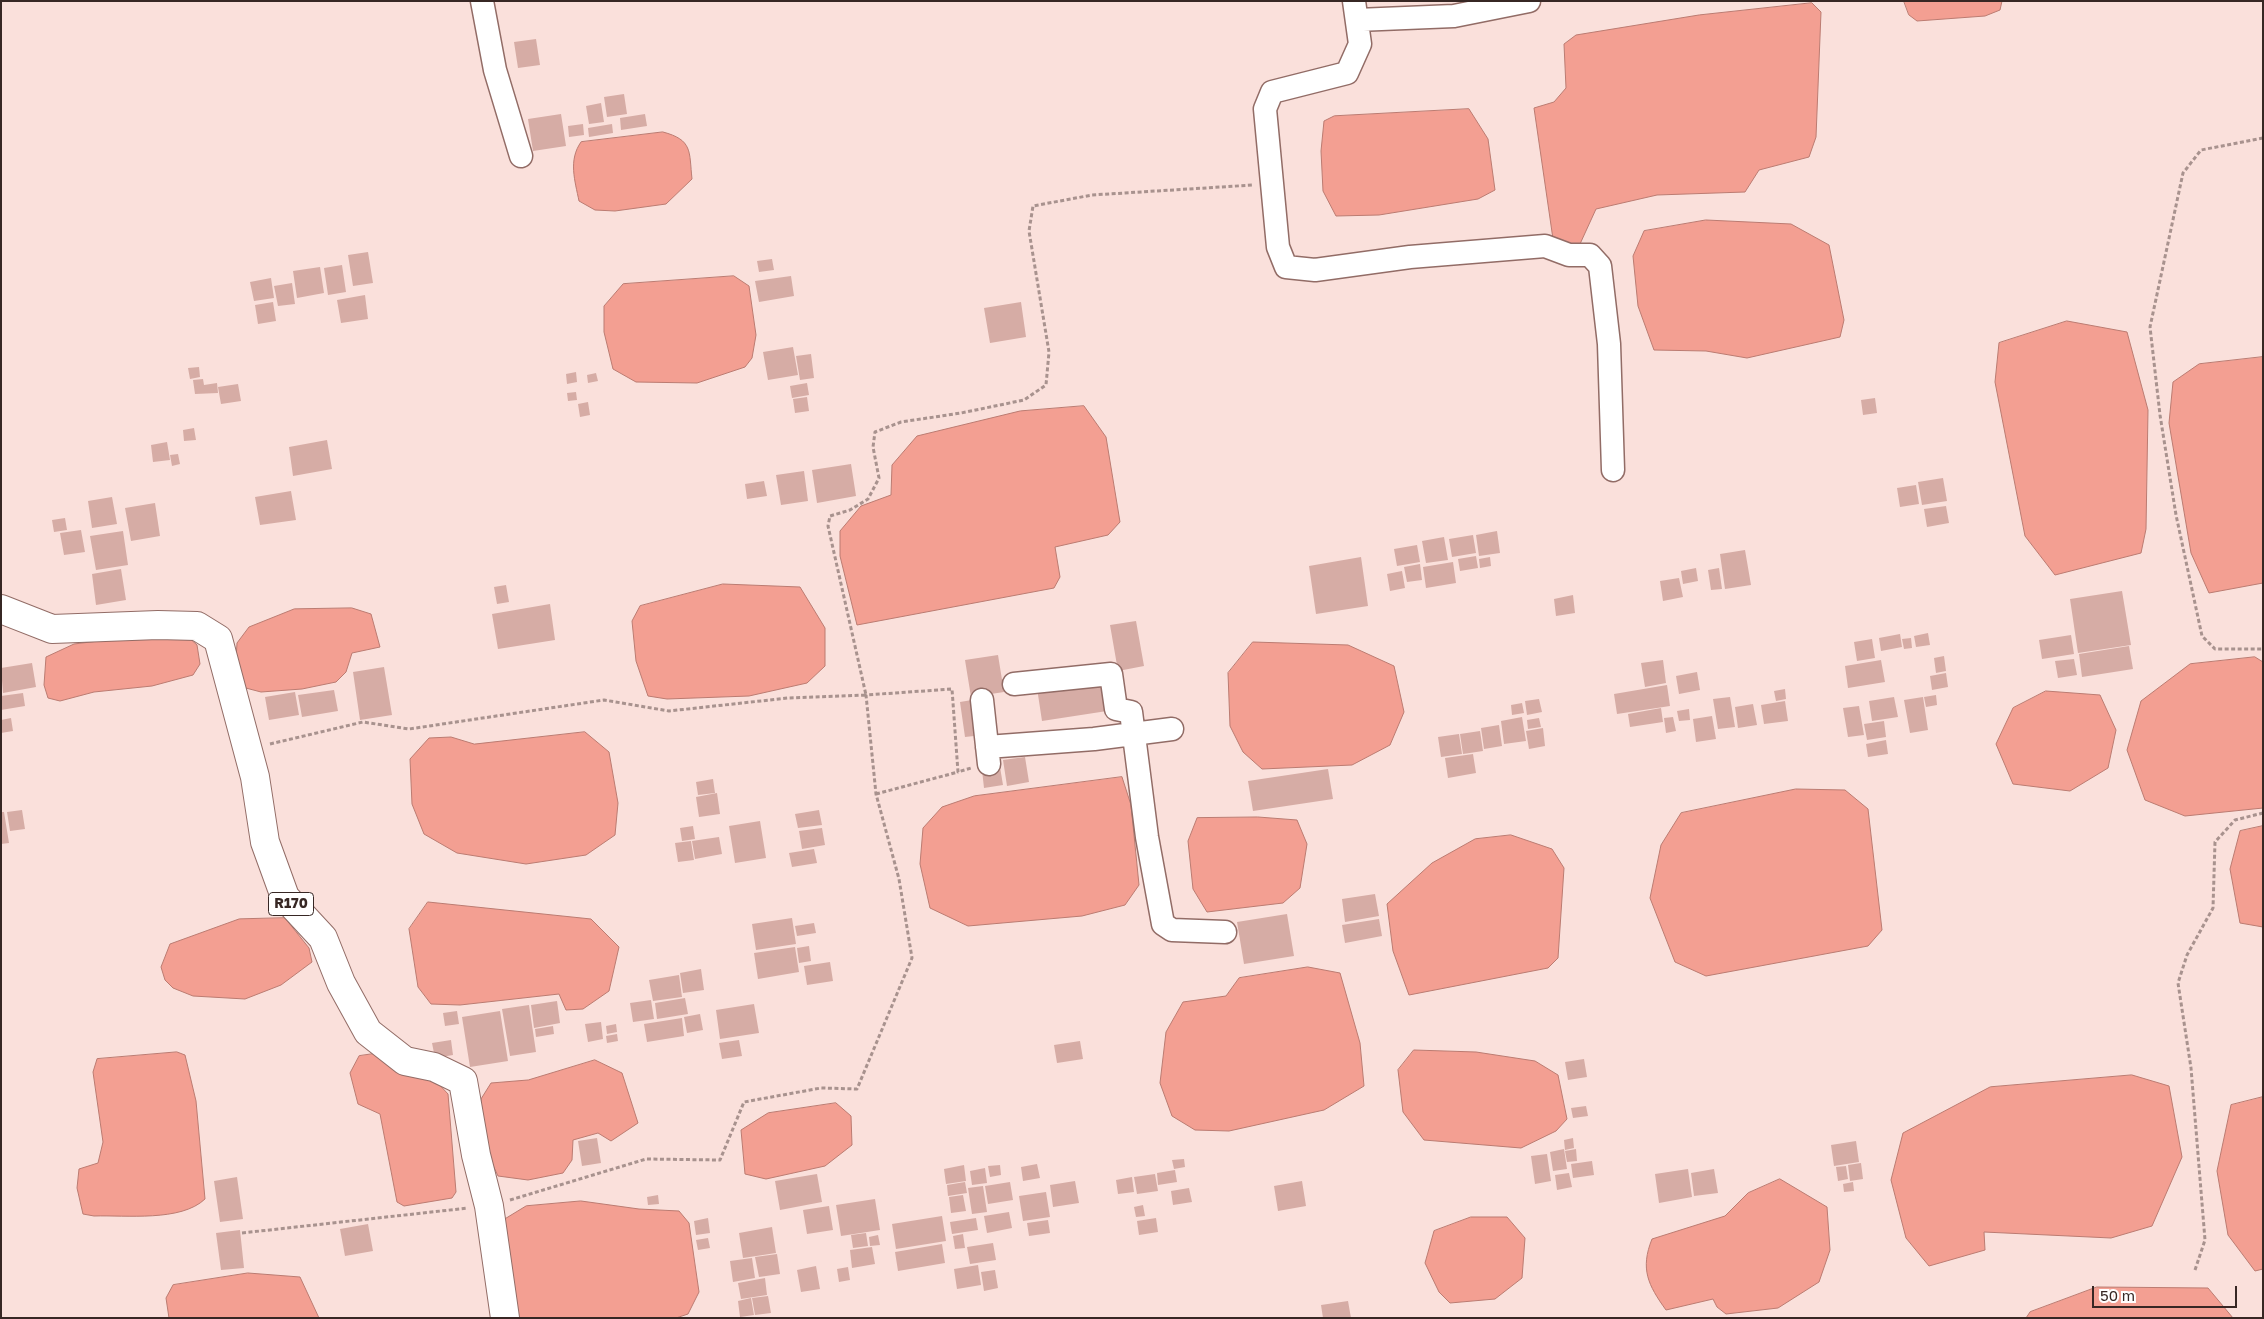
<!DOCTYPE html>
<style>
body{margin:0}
#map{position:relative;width:2264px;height:1319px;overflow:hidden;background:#fae0db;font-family:"Golos Text",sans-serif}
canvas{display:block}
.frame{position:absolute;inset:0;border:2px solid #372724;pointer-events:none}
.scale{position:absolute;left:2092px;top:1286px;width:145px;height:22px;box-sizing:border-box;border:2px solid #372724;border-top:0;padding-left:6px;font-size:15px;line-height:18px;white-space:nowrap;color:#372724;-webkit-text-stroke:4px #fff;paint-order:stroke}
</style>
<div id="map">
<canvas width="2264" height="1319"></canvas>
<div class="frame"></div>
<div class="scale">50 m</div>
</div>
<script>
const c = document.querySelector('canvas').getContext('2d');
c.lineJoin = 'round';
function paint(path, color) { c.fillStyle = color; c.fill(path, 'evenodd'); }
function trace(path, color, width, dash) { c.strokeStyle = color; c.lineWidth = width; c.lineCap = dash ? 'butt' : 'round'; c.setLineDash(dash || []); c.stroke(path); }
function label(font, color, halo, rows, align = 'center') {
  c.font = font + ' "Golos Text",sans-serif'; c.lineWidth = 5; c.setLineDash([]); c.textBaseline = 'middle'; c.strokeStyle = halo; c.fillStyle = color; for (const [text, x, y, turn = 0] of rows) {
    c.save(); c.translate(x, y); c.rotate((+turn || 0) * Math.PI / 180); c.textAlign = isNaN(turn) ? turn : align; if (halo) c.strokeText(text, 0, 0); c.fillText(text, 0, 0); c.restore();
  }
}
const water = new Path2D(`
 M1904 1H2002L2000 10 1985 16 1917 21 1909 15Z
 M1812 3 1821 12 1816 137 1809 157 1759 170 1745 192 1657 195 1596 209 1580 244 1564 250 1553 239 1534 108 1554 102 1566 88 1564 44 1576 35 1699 15Z
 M1469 109 1488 139 1495 190 1478 199 1379 215 1336 216 1323 191 1321 151 1324 121 1334 116Z
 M663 132C693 140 689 151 692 179L666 204 615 211 595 210 579 201C575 181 568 160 581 142Z
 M1706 220 1791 224 1829 245 1844 320 1840 337 1747 358 1706 351 1654 350 1638 306 1633 256 1644 231Z
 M734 276 749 286 756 335 752 358 745 367 697 383 636 382 613 369 604 332V306L623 284Z
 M2067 321 2127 332 2148 410 2146 529 2141 553 2055 575 2025 536 1995 382 1999 343Z
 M2263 357V583L2209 593 2191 553 2169 423 2173 382 2199 364Z
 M1084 406 1106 437 1120 522 1108 535 1055 547 1060 577 1054 588 857 625 840 556V531L861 506 891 495 892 465 917 436 1020 411Z
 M723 584 800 587 825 628V666L807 683 749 696 667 699 648 696 636 661 632 621 640 606Z
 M352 608 371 614 380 647 352 653 346 672 336 682 302 689 261 692 242 687 235 676 237 643 249 627 294 609Z
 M187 636 197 645 200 664 193 675 152 686 94 692 60 701 48 698 44 685 46 657 74 644 132 637Z
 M1253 642 1348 645 1394 666 1404 712 1390 745 1352 765 1262 769 1243 752 1230 726 1228 673Z
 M2255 657 2263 662V808L2185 816 2145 800 2127 750 2141 701 2190 664Z
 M2046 691 2100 695 2116 730 2108 768 2070 791 2013 784 1996 744 2013 708Z
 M585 732 609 752 618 803 615 835 586 855 526 864 457 853 424 834 412 804 410 759 429 738 451 737 474 744Z
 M1122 777 1131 805 1139 885 1125 905 1082 916 968 926 930 908 920 864 923 828 942 807 974 796Z
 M1796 789 1845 790 1868 809 1882 930 1868 946 1706 976 1675 962 1650 898 1661 845 1681 813Z
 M1258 817 1297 820 1307 844 1300 888 1283 903 1207 912 1193 889 1188 841 1197 818Z
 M2263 826V927L2240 923 2230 869 2240 831Z
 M1511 835 1552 849 1564 868 1558 958 1548 968 1409 995 1393 951 1387 904 1432 863 1475 839Z
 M428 902 591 919 619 947 609 991 583 1009 566 1010 559 994 460 1005 431 1004 418 987 409 929Z
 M285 918 309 948 312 962 281 985 245 999 193 996 173 988 165 980 161 967 170 944 239 919Z
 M1308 967 1340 973 1360 1043 1364 1086 1324 1110 1229 1131 1195 1130 1172 1116 1160 1083 1166 1032 1183 1002 1226 996 1239 978Z
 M1414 1050 1476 1052 1535 1061 1558 1075 1567 1119 1556 1131 1521 1148 1424 1140 1403 1112 1398 1070Z
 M177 1052 185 1055 196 1101 205 1199C181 1222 126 1215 94 1216L83 1214 77 1188 79 1169 98 1163 103 1142 93 1072 97 1059Z
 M379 1053 434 1079 448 1094 456 1192 452 1198 404 1206 397 1202 380 1114 358 1104 350 1073 359 1056Z
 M595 1060 622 1073 638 1123 611 1141 598 1133 573 1140 572 1160 563 1173 528 1180 498 1176 485 1148 481 1099 491 1083 528 1080Z
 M2132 1075 2169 1086 2182 1157 2152 1226 2111 1238 1984 1232 1985 1250 1929 1266 1906 1238 1891 1180 1903 1133 1990 1087Z
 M2263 1097V1269L2255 1271 2228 1235 2217 1171 2231 1105Z
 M836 1103 851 1116 852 1145 825 1166 766 1179 745 1174 741 1130 768 1113Z
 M1780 1179 1827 1207 1830 1250 1819 1282 1778 1308 1726 1314 1717 1307 1713 1299 1666 1310C1648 1285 1640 1269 1652 1239L1725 1216 1748 1193Z
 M581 1201 639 1209 679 1211 689 1223 699 1292 688 1314 676 1318H512L503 1220 526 1206Z
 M1471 1217H1507L1525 1238 1522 1278 1495 1299 1450 1303 1439 1292 1425 1263 1434 1231Z
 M248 1273 300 1277 319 1318H169L166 1298 173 1285Z
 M2097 1287 2208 1288 2233 1318H2026L2030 1312Z`);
const building = new Path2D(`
 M536 39 540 65 518 68 514 42Z
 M624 94 627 114 607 117 604 97Z
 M601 103 604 122 589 124 586 106Z
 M561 114 566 146 533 151 528 119Z
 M645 114 647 126 621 130 620 118Z
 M583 124 584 135 569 137 568 126Z
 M612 124 613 133 589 137 588 128Z
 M368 252 373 283 353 286 348 255Z
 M772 259 774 270 759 272 757 261Z
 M342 265 346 292 328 295 324 268Z
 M320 267 324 293 297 298 293 271Z
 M791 276 794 296 759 302 755 281Z
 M271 278 274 298 254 301 250 282Z
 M292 283 295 304 278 306 274 286Z
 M365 295 368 319 341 323 337 300Z
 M273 302 276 321 258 324 255 305Z
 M1021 302 1026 337 990 343 984 308Z
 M793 347 798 375 768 380 763 352Z
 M811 354 814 378 800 380 796 356Z
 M199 367 200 377 190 379 188 368Z
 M576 372 577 382 567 384 566 374Z
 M596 373 598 381 588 383 587 375Z
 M203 379 204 385 217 383 218 393 195 394 193 380Z
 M807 383 809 395 792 398 790 386Z
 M238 384 241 401 221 404 218 387Z
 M576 392 577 400 568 401 567 393Z
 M807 397 809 411 795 413 793 399Z
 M1875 398 1877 413 1863 415 1861 400Z
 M588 402 590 415 580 417 578 404Z
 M194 428 196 440 184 441 183 430Z
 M327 440 332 469 293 476 289 447Z
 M167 442 170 460 153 462 151 445Z
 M178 454 180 464 172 466 170 455Z
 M851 464 856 496 817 503 812 470Z
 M804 471 808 501 781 505 776 475Z
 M1943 478 1947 501 1922 505 1918 482Z
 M764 481 767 496 747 499 745 484Z
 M1916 485 1919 504 1900 507 1897 488Z
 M291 491 296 520 260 525 255 497Z
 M112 497 117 524 92 528 88 501Z
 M155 503 160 536 131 541 125 508Z
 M1946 506 1949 523 1927 527 1924 509Z
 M65 518 67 530 54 532 52 520Z
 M81 530 85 552 64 555 60 533Z
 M123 531 128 565 96 570 90 536Z
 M1497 531 1500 553 1479 556 1476 535Z
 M1473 535 1476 553 1452 557 1449 539Z
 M1444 537 1448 560 1426 563 1422 541Z
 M1417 545 1420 562 1397 566 1394 549Z
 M1745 550 1751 585 1725 589 1720 554Z
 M1476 556 1478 568 1460 571 1458 559Z
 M1361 557 1368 606 1316 614 1309 566Z
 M1490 557 1491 566 1480 568 1479 559Z
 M1453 562 1456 583 1426 588 1423 567Z
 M1420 564 1422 580 1407 582 1404 567Z
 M1696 568 1698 581 1683 584 1681 571Z
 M1719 568 1722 589 1711 590 1708 570Z
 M121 569 126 600 96 605 92 574Z
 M1402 571 1405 588 1390 591 1387 574Z
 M1679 578 1683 597 1663 601 1660 581Z
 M506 585 509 602 497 604 494 587Z
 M2122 591 2131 645 2078 653 2070 599Z
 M1573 595 1575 613 1556 616 1554 599Z
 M550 604 555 640 498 649 492 614Z
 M1136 621 1144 666 1118 671 1110 625Z
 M1928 633 1930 645 1916 647 1914 636Z
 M1900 634 1902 647 1881 651 1879 638Z
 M2071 635 2074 654 2042 659 2039 640Z
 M1911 638 1912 648 1904 649 1902 639Z
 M1872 639 1875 658 1857 661 1854 642Z
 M2129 646 2133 669 2082 677 2079 654Z
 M998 655 1004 692 971 697 965 660Z
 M1944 656 1946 671 1936 673 1934 658Z
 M2074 659 2077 675 2058 678 2055 661Z
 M1663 660 1666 683 1645 687 1641 663Z
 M1881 660 1885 682 1848 688 1845 666Z
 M32 663 36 687 3 693 1 668Z
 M384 667 392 715 360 720 353 672Z
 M1697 672 1700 690 1679 694 1676 676Z
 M1946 673 1948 687 1932 690 1930 676Z
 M1101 677 1107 711 1042 721 1037 688Z
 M1667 685 1670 706 1617 714 1614 694Z
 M1785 689 1786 699 1776 701 1774 691Z
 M334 690 338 711 302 717 298 695Z
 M295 692 299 715 269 720 265 697Z
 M23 693 25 706 1 710V696Z
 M1936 695 1937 705 1926 707 1924 697Z
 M1730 697 1735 727 1718 729 1713 699Z
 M1894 697 1898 717 1872 721 1869 701Z
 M1923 697 1928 730 1910 733 1904 700Z
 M978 699 983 735 965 737 960 702Z
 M1539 699 1542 712 1527 715 1525 701Z
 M1785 701 1788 721 1764 724 1761 705Z
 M1522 703 1524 713 1512 715 1511 705Z
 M1753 704 1757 725 1738 728 1735 707Z
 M1859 706 1864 735 1848 737 1843 708Z
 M1661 708 1663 722 1630 727 1628 714Z
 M1689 709 1690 720 1679 721 1677 711Z
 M1712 716 1716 739 1696 742 1693 719Z
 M1522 717 1526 741 1504 744 1501 721Z
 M1673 717 1676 731 1666 733 1664 718Z
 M11 718 13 731 1 733V720Z
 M1539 718 1541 727 1528 729 1527 720Z
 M1884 721 1886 737 1867 740 1864 724Z
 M1499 725 1502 746 1484 749 1481 728Z
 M1543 728 1545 746 1529 749 1526 731Z
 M1480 731 1483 751 1463 754 1460 734Z
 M1459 734 1462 754 1441 757 1438 737Z
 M1886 740 1888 754 1868 757 1866 744Z
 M1473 754 1476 773 1448 778 1445 758Z
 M1025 757 1029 782 1007 786 1003 760Z
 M1000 767 1003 785 984 788 982 770Z
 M1328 769 1333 799 1253 811 1248 781Z
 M713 779 715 793 698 795 696 782Z
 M717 793 720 814 699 817 696 797Z
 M22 810 25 829 10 831 7 812Z
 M819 810 822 825 798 828 795 814Z
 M1 812H4L9 843 1 844Z
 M760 821 766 858 735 863 729 826Z
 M693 826 695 839 682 841 680 828Z
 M822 828 825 845 802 849 799 831Z
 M719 837 722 854 695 859 692 841Z
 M691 841 694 860 678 862 675 843Z
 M814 849 817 863 792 867 789 853Z
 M1375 894 1379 916 1345 922 1342 899Z
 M1287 914 1294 956 1244 964 1237 922Z
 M792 918 796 944 756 950 752 924Z
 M1379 919 1382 936 1345 943 1342 925Z
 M814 923 816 933 797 936 795 926Z
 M809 946 811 961 799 963 797 948Z
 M795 947 799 972 758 979 754 953Z
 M830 962 833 981 807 985 804 966Z
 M701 969 704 990 683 993 680 973Z
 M679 975 682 997 653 1001 649 980Z
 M685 998 688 1014 657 1019 655 1003Z
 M651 1000 654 1019 633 1022 630 1003Z
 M557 1001 560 1023 534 1028 531 1005Z
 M754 1004 759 1033 720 1039 716 1010Z
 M529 1005 536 1052 510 1056 502 1009Z
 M457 1011 459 1024 445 1026 443 1013Z
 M500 1011 508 1061 470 1067 462 1017Z
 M700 1014 703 1030 687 1033 684 1017Z
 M682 1018 684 1036 647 1042 644 1024Z
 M601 1022 603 1039 588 1042 585 1024Z
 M616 1024 617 1032 607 1034 606 1026Z
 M553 1026 554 1034 536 1037 535 1029Z
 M617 1034 618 1041 607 1043 606 1036Z
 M451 1040 453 1055 435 1058 432 1043Z
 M739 1040 742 1056 722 1059 719 1043Z
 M1080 1041 1083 1059 1057 1063 1054 1045Z
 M1584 1059 1587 1077 1568 1080 1565 1062Z
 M1586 1106 1588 1116 1573 1118 1571 1108Z
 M597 1138 601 1163 582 1166 578 1141Z
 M1573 1138 1574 1148 1565 1150 1564 1140Z
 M1856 1141 1859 1162 1834 1166 1831 1145Z
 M1564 1149 1567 1169 1553 1171 1550 1152Z
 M1576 1149 1577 1161 1567 1162 1565 1151Z
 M1547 1154 1551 1181 1535 1184 1531 1156Z
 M1184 1159 1185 1167 1174 1169 1172 1160Z
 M1592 1161 1594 1175 1573 1178 1571 1164Z
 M1861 1163 1863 1179 1850 1181 1848 1165Z
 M1037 1164 1040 1178 1023 1181 1021 1167Z
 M964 1165 966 1181 946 1184 944 1169Z
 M1000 1165 1001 1175 990 1177 988 1166Z
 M1846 1166 1848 1179 1838 1181 1836 1167Z
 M985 1168 987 1183 972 1185 970 1171Z
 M1688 1169 1692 1197 1659 1203 1655 1174Z
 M1714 1169 1718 1193 1694 1196 1691 1173Z
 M1175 1170 1177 1182 1158 1185 1157 1173Z
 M1569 1173 1572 1187 1557 1190 1555 1175Z
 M817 1174 822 1202 780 1210 775 1181Z
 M1155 1174 1158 1191 1137 1194 1134 1177Z
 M237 1177 243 1219 220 1222 214 1181Z
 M1132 1177 1134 1192 1118 1194 1116 1180Z
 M1075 1181 1079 1203 1053 1207 1050 1185Z
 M1302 1181 1306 1206 1278 1211 1274 1186Z
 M965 1182 967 1193 948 1196 947 1185Z
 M1010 1182 1013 1200 988 1204 985 1186Z
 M1853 1182 1854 1191 1844 1192 1843 1184Z
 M983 1186 987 1212 972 1214 968 1188Z
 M1189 1188 1192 1202 1173 1205 1171 1191Z
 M1046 1192 1050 1217 1023 1221 1019 1196Z
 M658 1195 659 1204 648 1205 647 1197Z
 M963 1195 966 1211 951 1213 949 1197Z
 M875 1199 880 1230 841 1236 836 1205Z
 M1143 1205 1145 1216 1136 1217 1134 1207Z
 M829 1206 833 1230 807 1234 803 1210Z
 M1009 1212 1012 1228 987 1233 984 1216Z
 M942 1216 946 1241 896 1249 892 1224Z
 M708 1218 710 1233 696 1235 694 1221Z
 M976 1218 978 1230 952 1234 950 1222Z
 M1156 1218 1158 1232 1139 1235 1137 1221Z
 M1048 1220 1050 1233 1029 1236 1027 1223Z
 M368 1224 373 1251 345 1256 340 1229Z
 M772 1227 776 1253 743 1258 739 1233Z
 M240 1230 244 1268 221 1270 216 1233Z
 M866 1233 868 1246 853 1248 851 1235Z
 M963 1234 965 1248 955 1249 953 1236Z
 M878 1235 880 1245 870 1246 869 1237Z
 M708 1238 710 1248 698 1250 696 1240Z
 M993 1243 996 1260 970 1264 967 1247Z
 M942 1244 945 1263 898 1271 895 1252Z
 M872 1247 875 1264 852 1268 850 1250Z
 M777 1254 780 1274 759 1277 755 1257Z
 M752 1258 755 1278 733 1282 730 1261Z
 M978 1265 981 1285 957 1289 954 1269Z
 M816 1266 820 1289 801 1292 797 1270Z
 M848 1267 850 1280 839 1282 837 1269Z
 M995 1270 998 1288 984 1291 981 1272Z
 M765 1278 767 1295 741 1299 738 1283Z
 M768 1296 771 1313 755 1315 752 1298Z
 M751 1298 754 1315 740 1317 738 1301Z
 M1348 1301 1351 1318H1323L1321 1305Z`);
const path = new Path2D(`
 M2263 138 2201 150 2183 173 2150 327 2160 415 2176 515 2202 636 2215 649H2263
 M270 744 363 722 409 729 604 700 669 711 788 698 866 695 828 526 830 516 850 510 868 499 879 478 873 447 875 432 901 422 961 413 1024 400 1046 385 1049 352 1029 231 1033 206 1092 195 1253 185
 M876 794 958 772
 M510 1200 646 1159 720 1160 744 1102 821 1088 857 1089 912 958 899 879 876 794 866 695 952 689 958 772 971 768
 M242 1233 468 1208
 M2195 1270 2205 1240 2191 1068 2178 983 2187 955 2213 908 2215 842 2235 820 2263 813`);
const minor = new Path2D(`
 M482 1 495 70 521 156
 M1354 1 1360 44 1347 73 1272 92 1265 109 1278 247 1286 267 1315 270 1410 257 1545 246 1569 255H1590L1600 266 1609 344 1613 470
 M1357 20 1454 16 1529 1
 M1014 684 1111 674 1116 709 1131 712 1147 837 1163 924 1172 930 1225 932
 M982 700 989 764
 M987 747 1094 739 1172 729`);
const primary = new Path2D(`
 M1 609 52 629 158 625 197 626 218 639 255 777 265 842 285 897 323 938 341 983 368 1032 405 1061 434 1067 463 1081 476 1155 489 1206 505 1318`);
const shields = [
 [291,904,45]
];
const shieldNames = [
 ["R170",291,904]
];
paint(water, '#f39f92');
trace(water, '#bb7b71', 1);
paint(building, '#d6aca5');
trace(minor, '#926c66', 25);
trace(primary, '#926c66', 30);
trace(path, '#a8928e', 3, [4, 2.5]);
trace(minor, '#fff', 22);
trace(primary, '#fff', 28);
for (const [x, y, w] of shields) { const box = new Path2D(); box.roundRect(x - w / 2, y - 11.5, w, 23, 4); c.fillStyle = '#fff'; c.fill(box); trace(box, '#372724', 1); }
label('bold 14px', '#372724', null, shieldNames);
</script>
